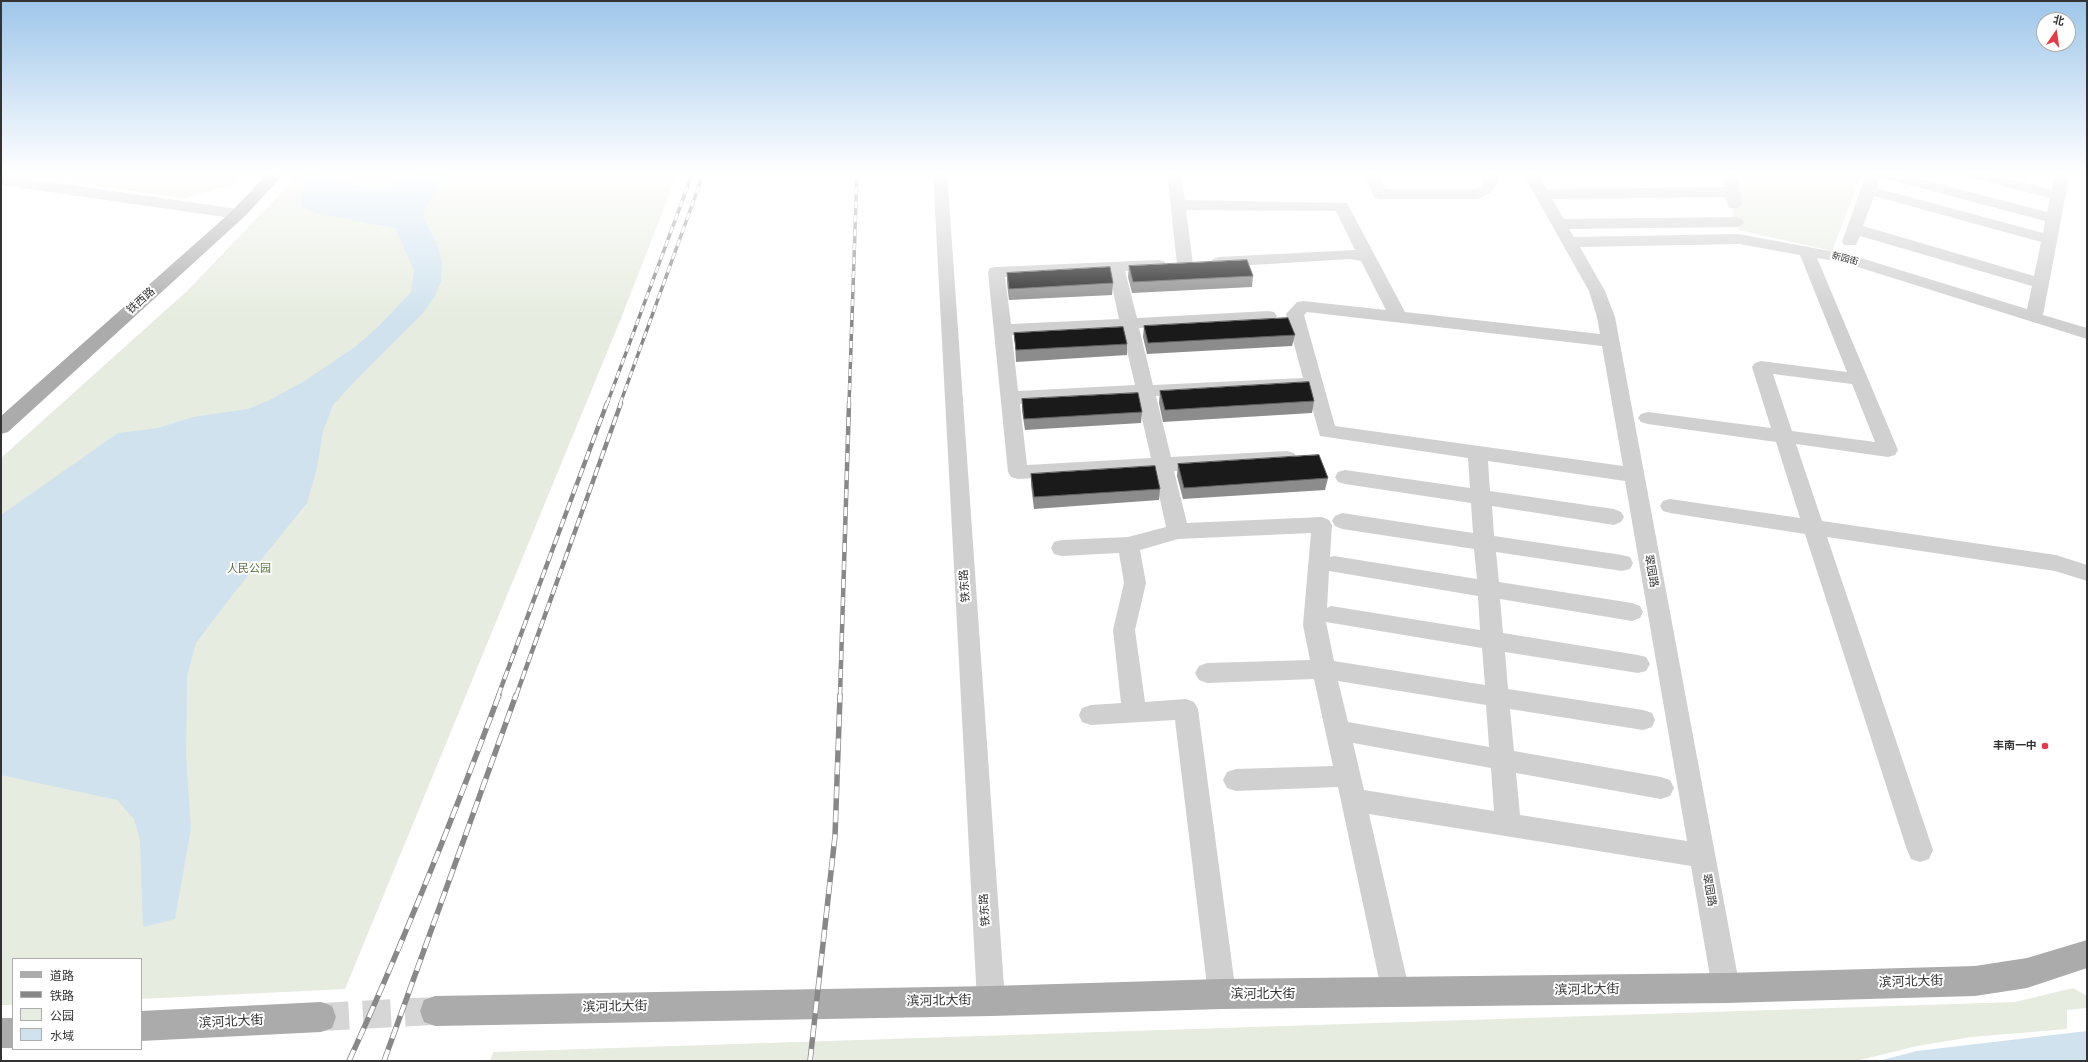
<!DOCTYPE html>
<meta charset="utf-8">
<style>
body{margin:0}
#map{position:relative;width:2088px;height:1062px;overflow:hidden;background:#fff;font-family:"Fira Sans","Noto Sans SC",sans-serif}
canvas{display:block}
.frame{position:absolute;inset:0;border:2px solid #333;pointer-events:none}
.legend{position:absolute;left:12px;top:958px;width:130px;height:92px;box-sizing:border-box;background:#fff;border:1px solid #adadad;margin:0;padding:5px 7px;list-style:none;font-size:12px;color:#333}
.legend li{display:flex;align-items:center;gap:8px;height:20px}
.legend b{width:20px;border:1px solid #adadad}
.north{position:absolute;left:2036px;top:12px;width:40px;height:40px;box-sizing:border-box;background:#fff;border:1px solid #adadad;border-radius:50%;rotate:13deg;font-size:11px;font-weight:700;line-height:16px;text-align:center;color:#333}
.north::after{content:'';display:block;margin:auto;width:14px;height:18px;background:#e63946;clip-path:polygon(50% 0,100% 100%,50% 72%,0 100%)}
</style>
<div id="map">
<canvas width="2088" height="1062"></canvas>
<div class="frame"></div>
<ul class="legend">
<li><b style="height:5px;background:#ababab"></b>道路</li>
<li><b style="height:5px;background:#888"></b>铁路</li>
<li><b style="height:11px;background:#e6ecdf"></b>公园</li>
<li><b style="height:11px;background:#cfe2ee"></b>水域</li>
</ul>
<div class="north">北</div>
</div>
<script>
const c = document.querySelector('canvas').getContext('2d');
c.lineJoin = 'round';
function paint(path, color) { c.fillStyle = color; c.fill(path, 'evenodd'); }
function trace(path, color, width, dash) { c.strokeStyle = color; c.lineWidth = width; c.lineCap = dash ? 'butt' : 'round'; c.setLineDash(dash || []); c.stroke(path); }
function label(font, color, halo, rows, align = 'center') {
  c.font = font + ' "Fira Sans","Noto Sans SC",sans-serif'; c.lineWidth = 4; c.setLineDash([]); c.textBaseline = 'middle'; c.strokeStyle = halo; c.fillStyle = color; for (const [text, x, y, turn = 0] of rows) {
    c.save(); c.translate(x, y); c.rotate((+turn || 0) * Math.PI / 180); c.textAlign = isNaN(turn) ? turn : align; if (halo) c.strokeText(text, 0, 0); c.fillText(text, 0, 0); c.restore();
  }
}
const green = new Path2D(`
 M248 172 233 185 185 198 1 173Z
 M301 172H678L622 316 345 989 141 999V959H13V1005H1V458L187 291Z
 M1730 172H1862L1832 251 1739 230 1733 220Z
 M2073 988 2087 996V1008L2067 1010V1029L1972 1037 1917 1046 1856 1061H490L493 1052 2015 1002Z`);
const water = new Path2D(`
 M294 172H319L320 176H328L351 185 380 189 393 185 408 177H414L424 172H451L440 183 425 210 423 217 437 244 442 262 441 281 435 296 423 313 356 380 333 405 323 431 317 468 307 503 234 593 196 643 187 676 186 756 191 828 175 919 143 927 140 840 134 819 117 800 1 775V515L118 433 158 428 193 417 248 409 268 401 306 380 355 347 379 326 411 292 414 270 395 228 315 213 302 206 301 195 306 185Z
 M2087 1031V1061H1878L1917 1051Z`);
const majorTunnel = new Path2D(`
 M321 1017 435 1011`);
const minor = new Path2D(`
 M933 172H947L1005 1001 1001 1011 991 1015 981 1011 977 1001Z
 M1167 172H1181L1185 200 1347 203 1405 312 1600 334 1597 317 1589 291 1522 172H1537L1547 189 1724 187 1723 172H1737L1742 205 1739 208H1729L1725 197 1552 199 1564 219 1736 217 1742 219 1744 222 1742 225 1736 227 1569 229 1574 237 1739 234 1851 255 2027 309 2032 286 1860 236 1856 245H1844L1842 242 1865 177 1871 172H1895L2047 212 2050 198 1961 175 1959 172H1984L2052 190 2055 172H2070L2043 315 2087 328V339L1842 262 1817 258 1898 450 1895 455 1888 457 1796 444 1822 521 2056 555 2087 565V581L2055 571 1827 537 1933 850 1929 859 1920 862 1911 859 1907 850 1805 534 1670 513 1663 511 1660 506 1663 501 1670 499 1800 518 1776 442 1648 424 1641 422 1638 418 1641 414 1648 412 1771 428 1752 367 1755 363 1761 361 1847 372 1800 255 1739 244 1580 247 1605 291 1615 317 1740 988 1736 998 1726 1002 1716 998 1712 988 1691 866 1369 814 1410 993 1406 1003 1396 1007 1386 1003 1382 993 1338 787 1236 791 1227 788 1223 780 1227 772 1236 769 1333 766 1314 679 1207 683 1199 680 1195 673 1199 666 1207 663 1310 660 1303 625 1311 533 1178 539 1140 550 1146 583 1135 630 1145 702 1186 699 1194 702 1198 709 1236 994 1232 1004 1222 1008 1212 1004 1208 994 1175 720 1091 725 1082 722 1079 715 1082 708 1091 705 1121 703 1113 630 1124 583 1119 553 1062 556 1054 554 1051 548 1054 542 1062 540 1128 537 1166 527 1154 472 1018 479 1011 477 1008 472 988 272 990 268 996 267 1158 260 1164 261 1166 265 1164 269 1125 271 1137 318 1268 311 1274 312 1277 316 1274 320 1268 321 1139 328 1153 385 1303 378 1286 314 1297 302 1303 301 1386 310 1361 261 1350 259 1219 267 1213 265 1211 262 1213 259 1219 257 1355 250 1336 211 1186 210 1193 264 1191 268H1179L1177 264ZM1880 177 2045 221 2043 233 1877 188ZM1874 196 2041 242 2034 276 1863 226ZM1109 272 1119 319 1011 324 1005 277ZM1307 312 1602 346 1623 466 1335 426 1304 315ZM1122 329 1135 385 1018 391 1012 335ZM1773 374 1852 384 1875 442 1792 431ZM1306 387 1320 436 1468 458 1470 488 1345 470 1338 472 1335 477 1338 482 1345 484 1471 503 1473 533 1342 513 1335 516 1332 521 1335 526 1342 529 1474 549 1477 579 1334 556 1330 557 1332 525 1329 520 1322 517 1187 523 1174 471 1287 465 1294 463 1297 458 1294 453 1287 451 1171 457 1156 396 1299 389ZM1137 397 1151 458 1027 465 1020 404ZM1488 461 1625 481 1687 841 1520 815 1516 773 1661 799 1670 796 1674 788 1670 780 1661 777 1514 751 1510 709 1643 730 1652 727 1655 720 1652 713 1643 710 1508 689 1505 652 1638 673 1646 671 1650 664 1646 657 1638 655 1503 633 1500 599 1632 621 1640 618 1643 612 1640 606 1632 603 1499 582 1496 552 1622 571 1630 569 1633 563 1630 557 1622 555 1494 536 1492 506 1614 525 1621 522 1624 517 1621 512 1614 509 1490 491ZM1329 571 1478 596 1480 630 1331 606 1327 608ZM1326 622 1482 648 1485 685 1334 661ZM1338 681 1486 705 1489 747 1348 722ZM1353 743 1491 768 1494 811 1364 790Z
 M1363 172H1378L1385 189H1475L1481 186 1483 180 1480 172H1495L1499 180 1492 192 1478 199H1379L1374 197Z
 M1 175 238 209 244 211 246 214 244 217 238 219 1 185Z`);
const major = new Path2D(`
 M269 172H286L244 217 8 432 1 434V416L232 211Z
 M2087 940V968L2027 988 1975 996 1726 1003 1222 1009 991 1016 435 1026 424 1022 420 1011 424 1000 435 996 991 986 1222 979 1726 973 1975 966 2027 958Z
 M321 1002 332 1006 336 1017 332 1028 321 1032 141 1041V1011Z
 M1 1018H13V1048H1Z`);
const railFar2 = new Path2D(`
 M607 404 693 172
 M620 404 704 172
 M849 404 857 172`);
const railFar1 = new Path2D(`
 M498 696 607 403
 M516 696 621 403
 M840 696 849 403`);
const rail = new Path2D(`
 M349 1061C404 941 453 818 499 695
 M384 1061 516 695
 M810 1061 835 836 840 695`);
const wall = new Path2D(`
 M1129 266 1253 276 1252 287 1132 293 1128 277Z
 M1007 273 1113 283 1112 295 1009 300 1007 284Z
 M1144 326 1295 335 1292 346 1147 354 1143 337Z
 M1014 333 1127 344V355L1016 362 1015 344Z
 M1160 391 1314 401 1312 413 1163 422 1159 403Z
 M1022 399 1142 412 1141 423 1025 430 1022 411Z
 M1178 464 1328 478 1325 490 1183 499 1177 476Z
 M1031 474 1160 489 1159 500 1034 509 1031 485Z`);
const building = new Path2D(`
 M1247 260 1253 276 1133 282 1129 266Z
 M1110 267 1113 283 1009 289 1007 273Z
 M1288 318 1295 335 1148 343 1144 326Z
 M1123 327 1127 344 1016 350 1014 333Z
 M1309 382 1314 401 1165 410 1160 391Z
 M1138 393 1142 412 1024 419 1022 399Z
 M1319 455 1328 478 1184 488 1178 464Z
 M1155 466 1160 489 1034 497 1031 474Z`);
const markers = [
 [2045,746,4,"#e63946"]
];
const farStreetnames = [
 ["新园街",1845,259,15]
];
const streetNames = [
 ["铁西路",141,301,-42],
 ["翠园路",1651,571,80],
 ["铁东路",965,586,-94],
 ["翠园路",1709,890,80],
 ["铁东路",985,910,-94]
];
const parkNames = [
 ["人民公园",249,569]
];
const poiNames = [
 ["丰南一中",2037,746]
];
const nearStreetnames = [
 ["滨河北大街",1911,982,-2],
 ["滨河北大街",1587,990,-1],
 ["滨河北大街",1263,994],
 ["滨河北大街",939,1001,-1],
 ["滨河北大街",615,1007,-1],
 ["滨河北大街",231,1022,-3]
];
paint(green, '#e6ecdf');
paint(water, '#cfe2ee');
trace(majorTunnel, '#d6d6d6', 28, [28, 14]);
paint(minor, '#d0d0d0');
paint(major, '#ababab');
trace(railFar2, '#888', 3.5);
trace(railFar1, '#888', 4.5);
trace(rail, '#888', 5.5);
trace(railFar2, '#fff', 2.5, [7]);
trace(railFar1, '#fff', 3, [9]);
trace(rail, '#fff', 4, [12]);
paint(wall, '#8c8c8c');
paint(building, '#1a1a1a');
trace(building, '#5f5f5f', 1);
const sky = c.createLinearGradient(0, 0, 0, 321);
sky.addColorStop(0, '#9ec6ea');
sky.addColorStop(0.54, '#fff');
sky.addColorStop(1, '#ffffff00');
c.fillStyle = sky;
c.fillRect(0, 0, 2088, 321);
for (const [x, y, r, color] of markers) { const dot = new Path2D(); dot.arc(x, y, r, 0, 2 * Math.PI); c.fillStyle = color; c.fill(dot); trace(dot, '#fff', 1.5); }
label('9px', '#333', '#fff', farStreetnames);
label('11px', '#333', '#fff', streetNames);
label('11px', '#56703f', '#fff', parkNames);
label('bold 11px', '#333', '#fff', poiNames, 'right');
label('13px', '#333', '#fff', nearStreetnames);
</script>
